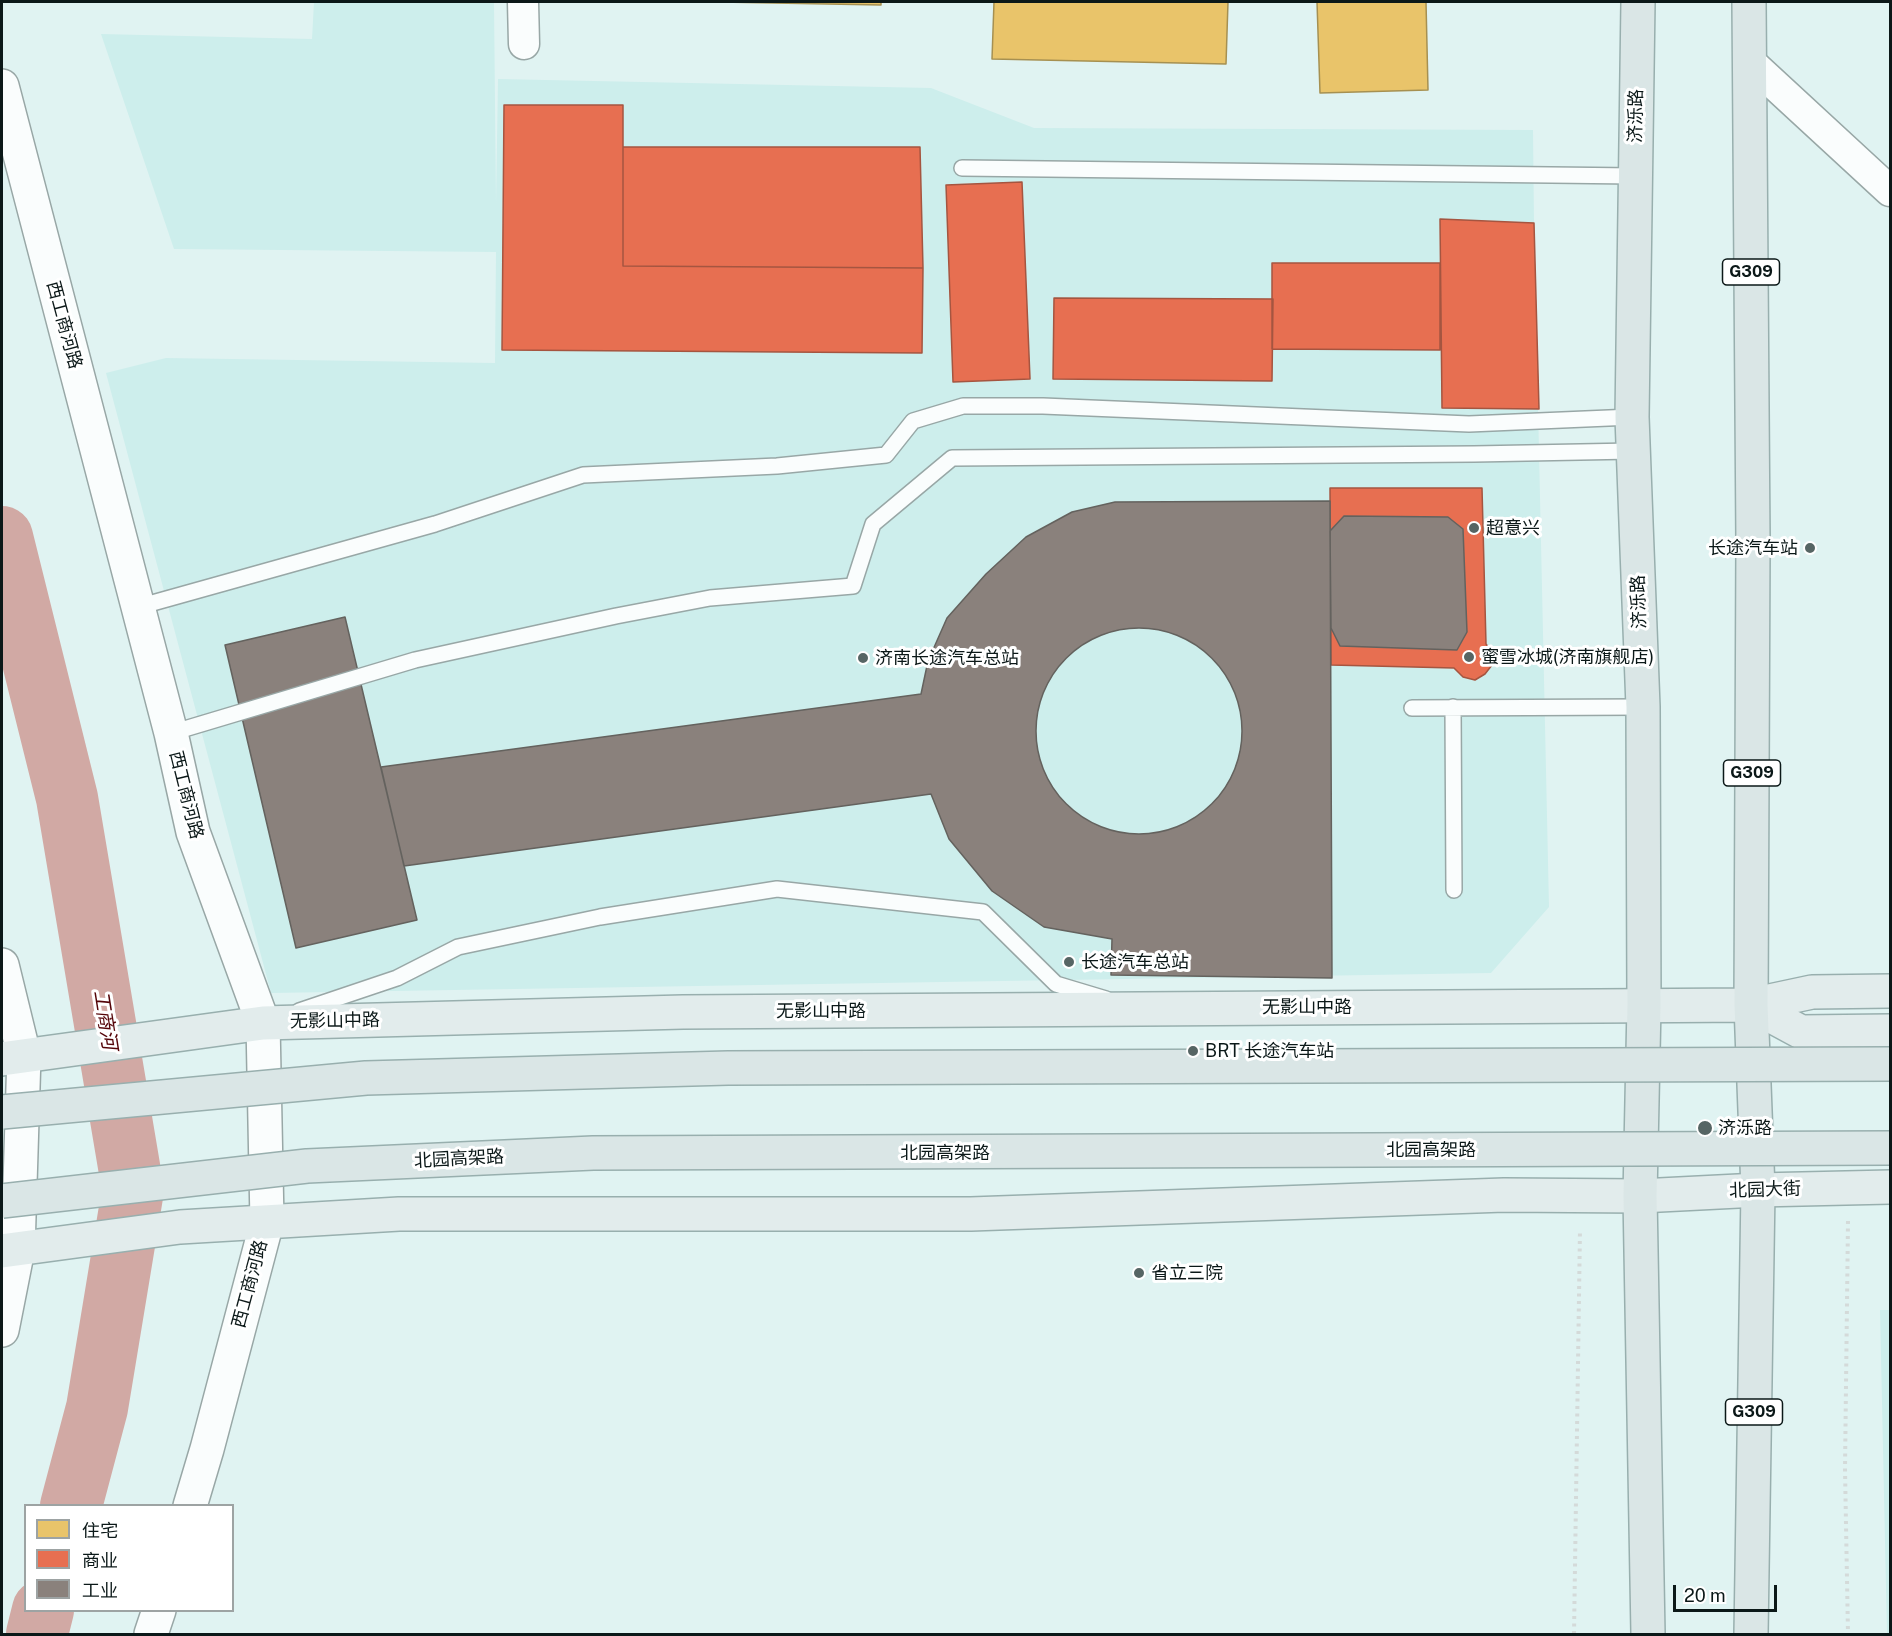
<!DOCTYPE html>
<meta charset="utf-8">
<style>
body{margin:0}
#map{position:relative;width:1892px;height:1636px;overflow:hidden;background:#e0f3f2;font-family:"Public Sans","Noto Sans SC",sans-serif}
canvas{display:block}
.frame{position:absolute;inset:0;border:3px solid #0b1818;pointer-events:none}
.legend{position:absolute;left:24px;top:1504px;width:210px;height:108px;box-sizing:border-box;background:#fff;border:2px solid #9da3a3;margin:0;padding:8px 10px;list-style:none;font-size:18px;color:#0b1818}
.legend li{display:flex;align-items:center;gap:12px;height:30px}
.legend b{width:30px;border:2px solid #9da3a3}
.scale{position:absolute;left:1673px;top:1585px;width:104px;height:27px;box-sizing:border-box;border:3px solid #0b1818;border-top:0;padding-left:8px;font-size:18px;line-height:21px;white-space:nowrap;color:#0b1818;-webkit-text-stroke:4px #fff;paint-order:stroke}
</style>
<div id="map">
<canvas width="1892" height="1636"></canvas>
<div class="frame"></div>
<ul class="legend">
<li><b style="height:16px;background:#e9c46a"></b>住宅</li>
<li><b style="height:16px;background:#e76f51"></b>商业</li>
<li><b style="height:16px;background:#8a817c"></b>工业</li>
</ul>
<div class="scale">20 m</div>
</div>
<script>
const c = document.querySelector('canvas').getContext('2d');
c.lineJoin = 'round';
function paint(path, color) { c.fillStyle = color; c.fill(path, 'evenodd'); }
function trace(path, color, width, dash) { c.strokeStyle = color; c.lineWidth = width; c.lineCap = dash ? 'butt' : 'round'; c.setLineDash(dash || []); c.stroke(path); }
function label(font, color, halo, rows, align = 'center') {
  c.font = font + ' "Public Sans","Noto Sans SC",sans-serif'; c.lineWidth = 6; c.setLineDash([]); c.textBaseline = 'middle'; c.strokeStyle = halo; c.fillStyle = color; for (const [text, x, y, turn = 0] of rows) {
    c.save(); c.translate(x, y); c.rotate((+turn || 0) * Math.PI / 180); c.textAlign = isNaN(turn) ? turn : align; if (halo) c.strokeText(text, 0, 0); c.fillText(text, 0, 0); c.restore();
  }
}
const built = new Path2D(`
 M314 2H494L496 204 498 79 931 88 1034 128 1533 130 1534 223 1549 907 1491 973 271 993 106 373 166 358 495 363 496 252 174 249 101 34 312 39Z
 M1880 1310H1890V1634H1887Z`);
const homes = new Path2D(`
 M720 2H881V5Z
 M994 2H1228L1226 64 992 59Z
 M1317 2H1426L1428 90 1320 93Z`);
const shops = new Path2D(`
 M504 105H623V266L923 268 922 353 502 350Z
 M623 147H920L923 268 623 266Z
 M1022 182 1030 379 953 382 946 185Z
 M1440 219 1534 223 1539 409 1442 408Z
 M1272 263H1440V350L1272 349Z
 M1054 298 1273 299 1272 381 1053 379Z
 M1330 488H1482L1486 644 1492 652V665L1485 674 1475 680 1463 677 1454 668 1331 665Z`);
const industry = new Path2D(`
 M1330 501 1332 978 1111 975 1112 939 1044 927 992 891 949 839 931 794 404 866 381 767 921 694 928 661 947 618 986 574 1026 537 1072 512 1115 502Z
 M1344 516 1448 517 1463 529 1467 632 1457 650 1340 646 1331 628 1330 531Z
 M345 617 417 920 296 948 225 645Z
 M1036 731a103 103 0 1 1 206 0a103 103 0 1 1-206 0Z`);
const river = new Path2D(`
 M2 537 67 798 133 1190 97 1408 71 1506
 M37 1634 43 1610`);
const path = new Path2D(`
 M1848 1221 1845 1469 1848 1634
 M1574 1634 1580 1229`);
const service = new Path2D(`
 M962 168 1635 176
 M138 607 435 524 583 475 777 466 886 455 913 421 963 406H1043L1469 424 1632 417
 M1453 707 1454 890
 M1412 708 1643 707
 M171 733 415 660 616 616 710 598 853 586 873 524 952 458 1474 454 1633 451
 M299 1011 397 978 458 947 600 917 777 889 983 912 1056 984 1106 999`);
const minor = new Path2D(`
 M523 2 524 44
 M1749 61 1890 191`);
const secondary = new Path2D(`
 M2 86 171 733 193 832 263 1023 267 1222 207 1449 190 1506
 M2 965 24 1055 18 1249 2 1330
 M151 1634 159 1610`);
const primary = new Path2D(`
 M1751 1005 1801 1032 1890 1031
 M2 1059 263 1023 683 1012 1751 1005 1812 992 1890 991
 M2 1251 180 1227 399 1214H971L1504 1195 1640 1196 1758 1190 1890 1187`);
const trunk = new Path2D(`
 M1638 2 1632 417 1643 707 1644 1005 1640 1196 1648 1634
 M1749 2 1753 542 1751 1005 1758 1190 1751 1634`);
const trunkBridge = new Path2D(`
 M2 1112 366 1078 728 1068 1890 1064
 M2 1201 307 1166 593 1153 1890 1148`);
const markers = [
 [1474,528,6,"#566564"],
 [1810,548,6,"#566564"],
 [1469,657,6,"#566564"],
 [863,658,6,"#566564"],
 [1069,962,6,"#566564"],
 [1193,1051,6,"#566564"],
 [1705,1128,8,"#566564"],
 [1139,1273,6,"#566564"]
];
const shields = [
 [1751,272,57],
 [1752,773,57],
 [1754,1412,57]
];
const shieldNames = [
 ["G309",1751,272],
 ["G309",1752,773],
 ["G309",1754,1412]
];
const streetNames = [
 ["济泺路",1636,116,-89],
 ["西工商河路",64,325,75],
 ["济泺路",1639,602,-92],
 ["西工商河路",186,795,76],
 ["无影山中路",1307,1007],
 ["无影山中路",821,1011],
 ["无影山中路",335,1021,-1],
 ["北园高架路",1431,1150],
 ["北园高架路",945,1153],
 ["北园高架路",459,1159,-3],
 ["北园大街",1765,1190,-2],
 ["西工商河路",250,1284,-75]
];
const poiNames = [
 ["超意兴",1486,528],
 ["长途汽车站",1798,548,"right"],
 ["蜜雪冰城(济南旗舰店)",1481,657],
 ["济南长途汽车总站",875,658],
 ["长途汽车总站",1081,962],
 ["BRT 长途汽车站",1205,1051],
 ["济泺路",1718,1128],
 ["省立三院",1151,1273]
];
const waterNames = [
 ["工商河",105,1020,81]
];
paint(built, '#cdeeec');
paint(homes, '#e9c46a');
trace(homes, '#a69051', 1.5);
paint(shops, '#e76f51');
trace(shops, '#a55540', 1.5);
paint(industry, '#8a817c');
trace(industry, '#64625e', 1.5);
trace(river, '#d1a9a4', 62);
trace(service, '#98a7a6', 18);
trace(minor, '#98a7a6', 33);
trace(secondary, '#98a7a6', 36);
trace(primary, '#98afae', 36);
trace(trunk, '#98afae', 36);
trace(path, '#d4dad9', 4, [3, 4.5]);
trace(service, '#fafdfd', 15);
trace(minor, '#fafdfd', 30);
trace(secondary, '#fafdfd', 33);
trace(primary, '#e2ecec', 33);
trace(trunk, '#dae6e6', 33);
trace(trunkBridge, '#98afae', 36, []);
trace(trunkBridge, '#dae6e6', 33);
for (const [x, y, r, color] of markers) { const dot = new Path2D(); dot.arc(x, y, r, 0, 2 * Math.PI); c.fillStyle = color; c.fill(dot); trace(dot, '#fff', 2); }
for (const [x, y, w] of shields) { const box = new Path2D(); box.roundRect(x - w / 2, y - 13, w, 26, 4.5); c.fillStyle = '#fff'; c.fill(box); trace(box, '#0b1818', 1.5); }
label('bold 16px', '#0b1818', null, shieldNames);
label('18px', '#0b1818', '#fff', streetNames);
label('18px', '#0b1818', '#fff', poiNames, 'left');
label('italic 20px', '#540408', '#fff', waterNames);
</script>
